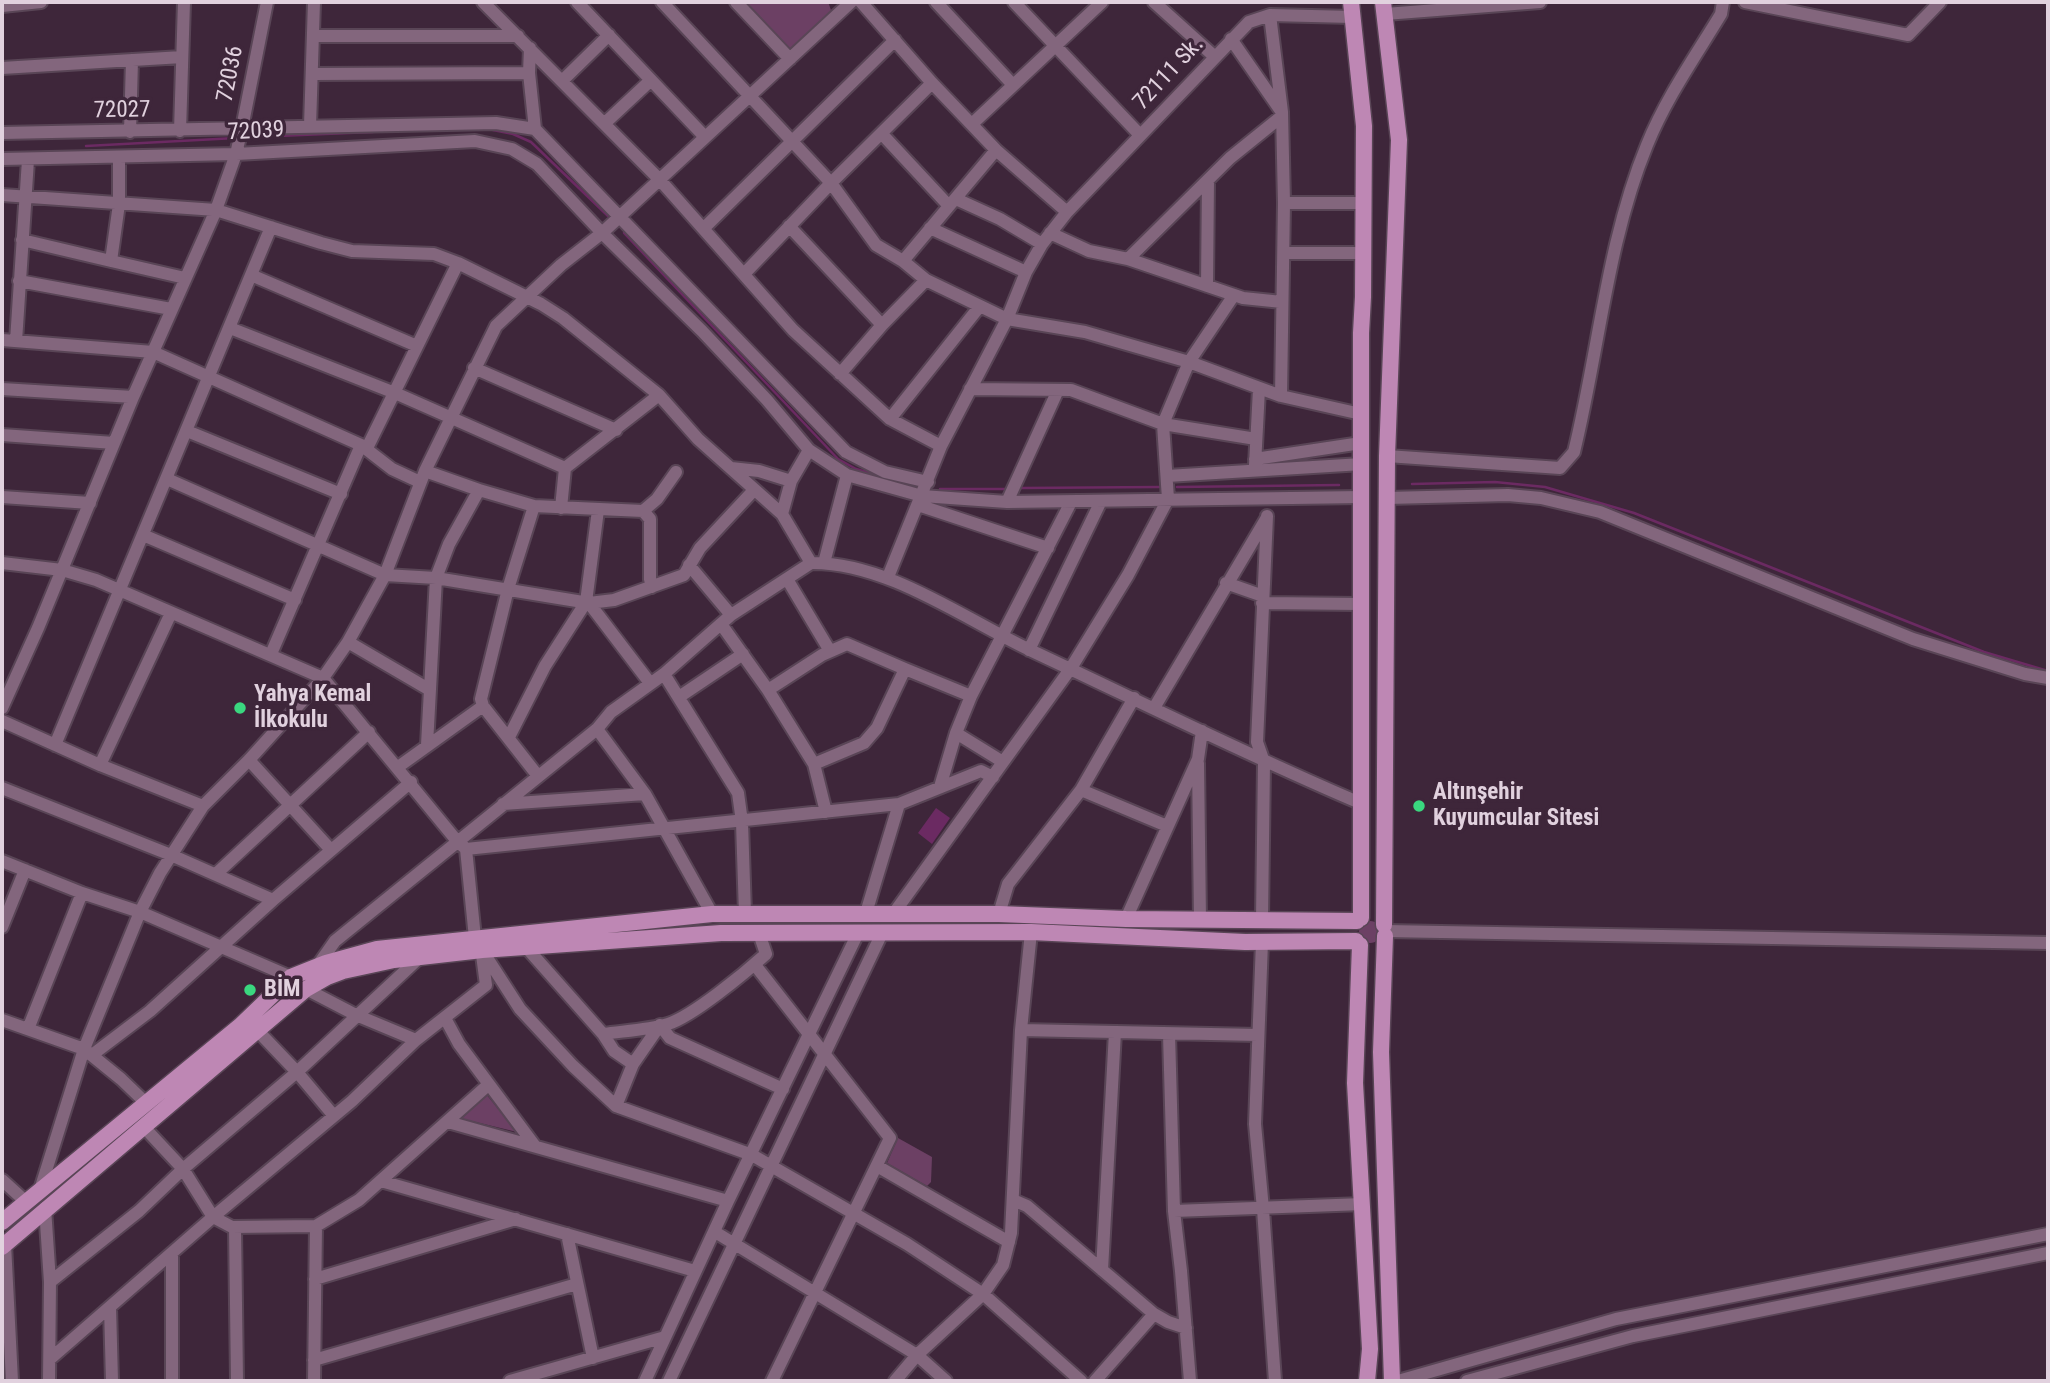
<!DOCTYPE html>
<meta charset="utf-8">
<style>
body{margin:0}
#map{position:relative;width:2050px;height:1383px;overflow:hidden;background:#3e263a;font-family:"Roboto Condensed",sans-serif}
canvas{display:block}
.frame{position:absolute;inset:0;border:4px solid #e1d1de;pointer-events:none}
</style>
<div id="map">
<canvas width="2050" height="1383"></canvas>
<div class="frame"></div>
</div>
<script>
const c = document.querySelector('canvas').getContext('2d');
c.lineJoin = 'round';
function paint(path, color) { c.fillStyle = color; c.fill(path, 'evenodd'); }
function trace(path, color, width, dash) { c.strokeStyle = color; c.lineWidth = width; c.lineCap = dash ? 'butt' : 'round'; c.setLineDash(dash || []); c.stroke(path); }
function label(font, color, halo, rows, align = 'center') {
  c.font = font + ' "Roboto Condensed",sans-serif'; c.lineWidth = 7; c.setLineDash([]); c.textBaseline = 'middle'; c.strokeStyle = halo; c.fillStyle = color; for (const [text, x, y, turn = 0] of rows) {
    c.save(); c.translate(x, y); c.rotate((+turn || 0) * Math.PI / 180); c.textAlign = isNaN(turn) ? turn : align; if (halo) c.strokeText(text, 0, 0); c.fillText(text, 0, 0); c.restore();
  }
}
const green = new Path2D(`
 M746 2H828L831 10 829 15 787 52 743 6Z
 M1359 932a11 11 0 1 1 22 0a11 11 0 1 1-22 0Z
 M486 1094 517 1132 459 1118Z
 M898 1138 932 1157 931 1182 927 1186 887 1163Z`);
const water = new Path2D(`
 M936 808 950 818 932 844 918 833Z`);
const stream = new Path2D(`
 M488 129 513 134 531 142 608 216
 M254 137 373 132
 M86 146 236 138
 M624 233 838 459 856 469 881 476
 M891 480 911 486
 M1412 484 1495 482 1545 487 1634 513 1984 652 2048 671
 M1177 487 1339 485
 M1021 488 1159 487
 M940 489H1006`);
const minor = new Path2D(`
 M483 2 660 180 793 330 890 419 941 446
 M577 2 705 137
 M662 2 831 183 876 245 903 261 926 280 1007 319 1085 332 1189 362 1281 396 1361 414
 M736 2 790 59
 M861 2 932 83 996 150 1067 212
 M936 2 1013 85
 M1014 2 1140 135
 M1154 2 1215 57
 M1745 2 1908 35 1940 2
 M2 6 41 2
 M1385 14 1540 2
 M1270 15 1282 112 1284 203 1281 396
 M313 36H518
 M1231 39 1281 111
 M530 48 529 73 535 129
 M2 68 182 57
 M312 74 529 73
 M562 81 609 35
 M605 123 651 80
 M972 124 1102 2
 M310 126 314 2
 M180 131 184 2
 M130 132 132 60
 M2 133 496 123 535 129 846 452 885 472 928 482
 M882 134 949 206
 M119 157V204L111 261 185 278
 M2 159 236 154 475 141 512 149 537 164 602 233 702 331 767 400 809 450 847 475 922 496 1007 502 1362 497
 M2 195 216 210 321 243 352 251 434 254 458 263 541 304 563 318 659 395
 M956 199 1000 219 1042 244
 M1284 203H1364
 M789 226 882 325 840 374
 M704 228 895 40
 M930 228 1026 272
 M1050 233 1089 251 1128 259 1243 298 1282 302
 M22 240 111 261
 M1284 253H1363
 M1128 259 1230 158 1282 116
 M903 261 996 150
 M744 274 831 183 932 83
 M251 275 417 346
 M19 281 171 309
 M1207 286 1208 180
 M882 325 926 280
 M230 328 395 393 565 468 561 508
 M2 340 153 352 361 445 392 469 420 482
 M16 341 28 160
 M474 368 616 430
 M2 389 133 397
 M970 389 1071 390 1163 424 1256 439
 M890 419 980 306
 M187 431 341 494
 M2 435 114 443
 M367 448 458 263
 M1387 456 1560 468 1574 452C1599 350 1607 242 1647 145 1666 98 1695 57 1721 14L1723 2
 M1255 459 1361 443
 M1255 465 1259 389
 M565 468 659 395 698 439 782 514 811 563
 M731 468 759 471 791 481 809 450
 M425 471 479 490 449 544 436 578 427 745
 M1167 476 1362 464
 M167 479 385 575 436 578 589 603 614 600 684 575 700 548 754 490
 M479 490 534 506 643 511
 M2 497 90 503
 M1387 498 1508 495 1541 498 1600 512 1913 639 2025 674 2048 678
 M1007 502 1058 390
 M918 505 1048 548
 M534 506 508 589 481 699 483 706 538 776
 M782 514 791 481
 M143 535 295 600
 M2 563 62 570 96 580 323 678 457 841 466 849 475 938
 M824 563 847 475
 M689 565 731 615
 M888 577 941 446 1007 319 1026 272 1042 244 1067 212 1249 22 1270 15 1353 17
 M787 579 830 651
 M1226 583 1263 596
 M652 587 650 579V519L643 511 657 499 676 472
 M589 603 650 683
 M1262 603 1361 604
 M721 624 768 690 814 764 826 812
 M348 642 430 690
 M1029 650 1101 501
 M271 654 361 445
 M664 674 738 793 742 822 745 914
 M768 690 822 655 847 644 905 669
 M679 697 743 654
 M2 708 38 628 133 397 216 210 236 154 242 128 267 2
 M1154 708 1266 519
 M2 721 100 765 203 806
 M597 729 645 794 712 914
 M956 733 1003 762
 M509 737 545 666 586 602 598 510
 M55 745 271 227
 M249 760 331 850
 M1198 763 1200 920
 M814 764 864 743 877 728 905 669 971 696
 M100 765 171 613
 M398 767 483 706
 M940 787 956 733 971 696 1071 502
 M2 788 171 855 273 900
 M1081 790 1167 826
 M503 804 645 794
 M466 849 899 804 981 771 993 777
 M2 861 82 893 140 912 291 977
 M216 874 369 732
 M866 913 899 804
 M894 913 1071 668 1128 575 1168 499 1163 424 1189 362 1234 295
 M999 914 1008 884 1081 790 1134 698
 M1126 919 1198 759 1202 731
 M1262 920 1264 762 1257 742 1267 516
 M2 927 25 870
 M1386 931 2048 943
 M1262 942 1255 1124 1263 1209 1275 1381
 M526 947 603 1034 614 1051 633 1064
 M482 950 520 1009 573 1066 616 1106 752 1155 907 1244 983 1294 1081 1381
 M755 965 890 1138 772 1381
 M316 968 335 941 597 729 611 712 664 674 731 615 811 563C887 562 964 619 1032 651 1141 702 1249 756 1360 803
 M306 989 356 1015 416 1040
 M445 1018 459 1044 535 1146
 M2 1020 84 1049 121 1079 147 1104
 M28 1029 82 893
 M256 1029 297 1072 334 1116
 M1021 1030 1258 1035
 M603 1034C624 1031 648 1030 668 1024 693 1016 745 973 766 954L759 933
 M1169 1034 1174 1211 1181 1271 1190 1381
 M92 1055 150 1011 273 900 411 782
 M616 1106 633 1064 660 1025 670 1038 783 1089
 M448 1122 728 1201
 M143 1126 183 1169 213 1217 232 1227 316 1226 359 1200 488 1085
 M877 1166 1009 1242
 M2 1180 25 1201
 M381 1181 695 1271
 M40 1190 84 1049 140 912 160 873 203 806 249 760 323 678 348 642 385 575 425 471 496 326 561 265 602 233 851 2
 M1013 1200 1027 1206 1154 1314 1168 1322 1186 1328
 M45 1208 50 1282 49 1381
 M1174 1211 1363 1204
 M235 1227 237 1381
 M715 1232 917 1355 946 1381
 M567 1234 593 1358
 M5 1244 12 1381
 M1102 1270 1115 1032
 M315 1279 516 1219
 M50 1282 139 1211 183 1169 297 1072 420 957
 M110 1307 112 1381
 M50 1359 213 1217 352 1101 416 1040 486 985 482 955
 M314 1360 577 1284
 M172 1381V1253
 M314 1381 316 1226
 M510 1381 665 1337
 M645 1381 728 1201 858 933
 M669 1381 882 933
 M895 1381 917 1355 983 1294 1003 1265 1011 1233 1021 1030 1031 932
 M1095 1381 1154 1314
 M1398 1381 1616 1319 2048 1234
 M1467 1381 1633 1336 2048 1253`);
const major = new Path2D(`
 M1351 2 1364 126 1363 297 1361 333V918
 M1383 2 1399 140 1387 456 1384 925
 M1385 936 1381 1052 1392 1381
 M1360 945 1355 1083 1370 1349 1367 1381
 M2 1222 240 1026 291 977 326 963 377 949 712 914H999L1126 919 1357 921
 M2 1247 306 989 327 977 343 971 394 960 482 950 721 933 1031 932 1245 942 1356 941`);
const markers = [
 [240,708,7,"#3ad77f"],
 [1419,806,7,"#3ad77f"],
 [250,990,7,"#3ad77f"]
];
const streetNames = [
 ["72036",231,74,-79],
 ["72111 Sk.",1169,74,-47],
 ["72027",122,111,-1],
 ["72039",256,132,-3]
];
const poiNames = [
 ["Yahya Kemal",254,695],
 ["İlkokulu",254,721],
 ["Altınşehir",1433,793],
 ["Kuyumcular Sitesi",1433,819],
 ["BİM",264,990]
];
paint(green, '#6c4064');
paint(water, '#6b2a62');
trace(stream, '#6b2a62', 2.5);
trace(minor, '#594556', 16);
trace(major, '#594556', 19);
trace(minor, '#83667d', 12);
trace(major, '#be87b4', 16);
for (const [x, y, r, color] of markers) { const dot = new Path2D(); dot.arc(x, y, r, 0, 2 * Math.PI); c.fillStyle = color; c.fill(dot); trace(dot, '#3e263a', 2.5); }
label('23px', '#e1d1de', '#3e263a', streetNames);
label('bold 23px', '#e1d1de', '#3e263a', poiNames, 'left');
</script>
